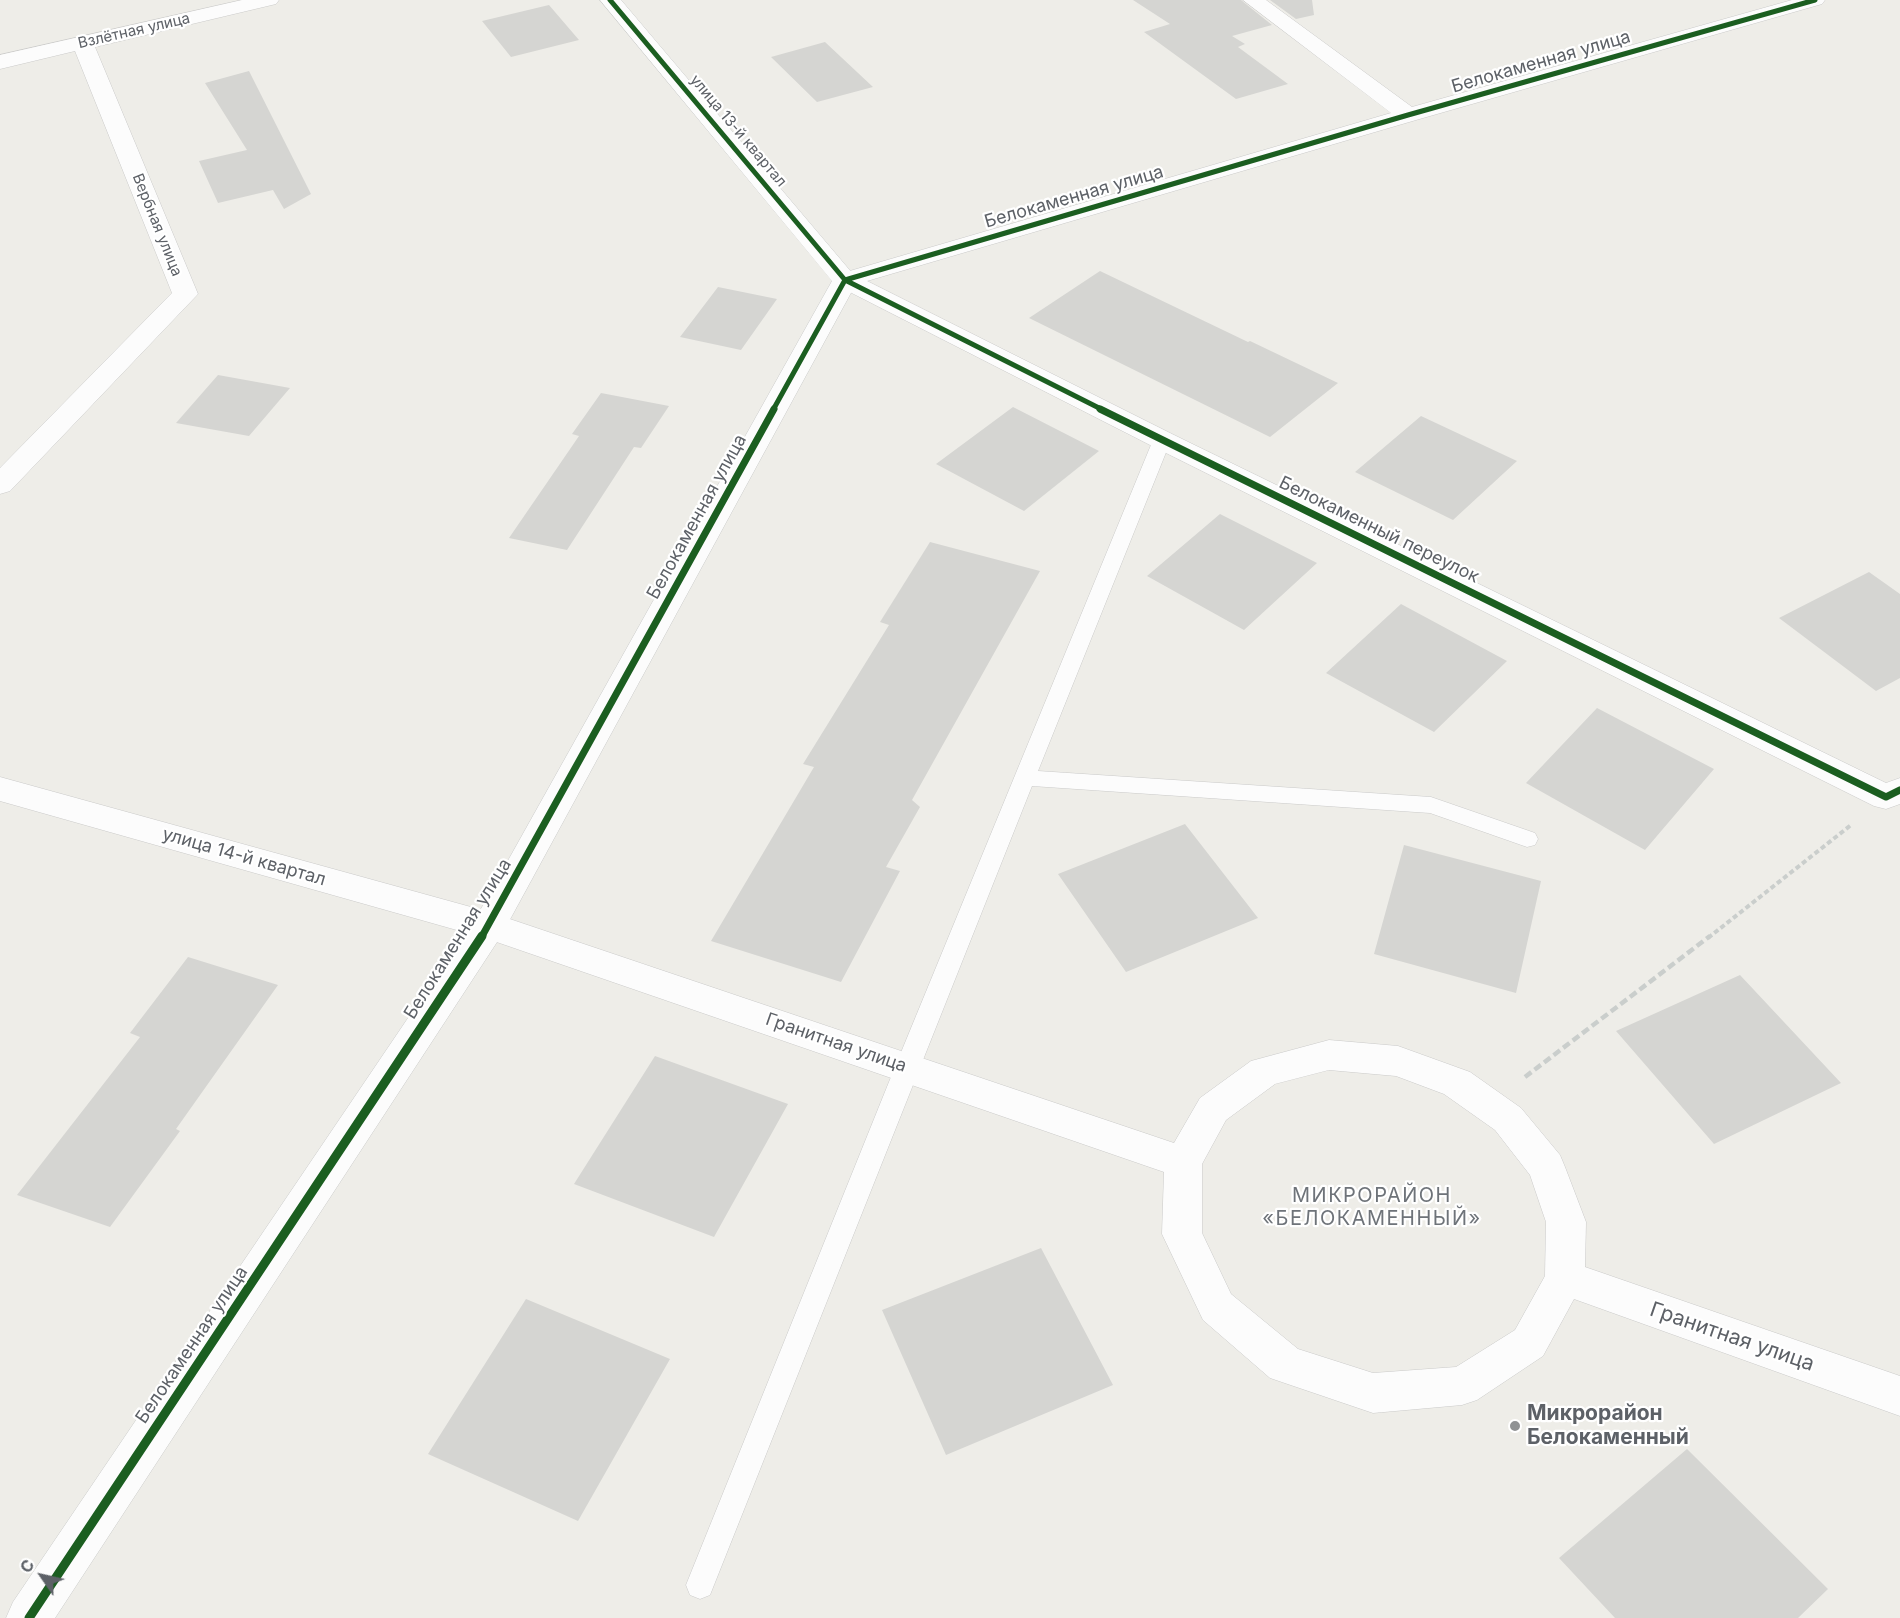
<!DOCTYPE html>
<meta charset="utf-8">
<style>
body{margin:0}
#map{position:relative;width:1900px;height:1618px;overflow:hidden;background:#eeede8;font-family:Inter,sans-serif}
canvas{display:block}
.north{position:absolute;left:12px;top:1546px;width:60px;height:60px;-webkit-text-stroke:4px #fff;paint-order:stroke;rotate:304deg;font-size:16px;font-weight:700;line-height:24px;text-align:center;color:#5d6167}
.north::after{content:'';display:block;margin:auto;width:21px;height:27px;background:#5d6167;clip-path:polygon(50% 0,100% 100%,50% 72%,0 100%)}
</style>
<div id="map">
<canvas width="1900" height="1618"></canvas>
<div class="north">С</div>
</div>
<script>
const c = document.querySelector('canvas').getContext('2d');
c.lineJoin = 'round';
function paint(path, color) { c.fillStyle = color; c.fill(path, 'evenodd'); }
function trace(path, color, width, dash) { c.strokeStyle = color; c.lineWidth = width; c.lineCap = dash ? 'butt' : 'round'; c.setLineDash(dash || []); c.stroke(path); }
function label(font, color, halo, rows, align = 'center') {
  c.font = font + ' Inter,sans-serif'; c.lineWidth = 4.5; c.setLineDash([]); c.textBaseline = 'middle'; c.strokeStyle = halo; c.fillStyle = color; for (const [text, x, y, turn = 0] of rows) {
    c.save(); c.translate(x, y); c.rotate((+turn || 0) * Math.PI / 180); c.textAlign = isNaN(turn) ? turn : align; if (halo) c.strokeText(text, 0, 0); c.fillText(text, 0, 0); c.restore();
  }
}
const building = new Path2D(`
 M1133 0H1241L1272 25 1232 36 1245 44 1238 47 1288 84 1236 99 1144 32 1170 24Z
 M1270 0H1312L1314 15 1296 19Z
 M549 5 579 40 511 57 482 21Z
 M825 42 873 87 817 102 771 57Z
 M249 71 311 194 284 209 273 190 218 203 199 161 247 150 205 83Z
 M1100 271 1248 342 1250 341 1338 383 1270 437 1029 318Z
 M718 287 777 299 741 350 680 337Z
 M218 375 290 388 249 436 176 423Z
 M601 393 669 406 641 448 634 447 567 550 509 538 579 436 572 434Z
 M1013 407 1099 451 1024 511 936 464Z
 M1421 416 1517 461 1453 520 1355 472Z
 M1220 514 1317 563 1244 630 1147 576Z
 M930 542 1040 571 912 800 920 807 886 867 900 871 841 982 711 941 814 767 803 764 889 625 880 622Z
 M1869 572 1900 594V678L1876 691 1779 618Z
 M1401 604 1507 661 1434 732 1326 673Z
 M1597 708 1714 769 1645 850 1526 783Z
 M1185 824 1258 918 1126 972 1058 874Z
 M1404 845 1541 881 1516 993 1374 954Z
 M188 957 278 985 176 1129 180 1131 110 1227 17 1195 140 1037 130 1033Z
 M1740 975 1841 1083 1714 1144 1616 1031Z
 M655 1056 788 1104 714 1237 574 1184Z
 M1041 1248 1113 1385 946 1455 882 1310Z
 M526 1299 670 1359 578 1521 428 1454Z
 M1687 1449 1828 1589 1798 1618H1615L1559 1558Z`);
const pathFar1 = new Path2D(`
 M1708 938 1851 825`);
const path = new Path2D(`
 M1525 1077 1710 936`);
const lane = new Path2D(`
 M1162 435 1168 436 1171 440 1038 771 1431 797 1535 833 1538 839 1535 845 1527 847 1430 813 1032 786 714 1585 710 1595 700 1599 690 1595 686 1585 895 1067 1153 440 1156 436Z`);
const street = new Path2D(`
 M242 0H279L276 4 95 47 198 294 10 491 0 494V468L172 293 75 51 0 69V55Z
 M1243 0H1266L1412 107 1792 0H1825L1822 4 1416 120 867 281 1172 434 1886 783 1900 778V804L1886 809 1874 806 1152 446 836 285 832 280 836 275 1391 113Z
 M0 777 489 912 1174 1143 1200 1098 1251 1061 1329 1040 1398 1046 1470 1072 1521 1108 1560 1155 1565 1167 1586 1222 1585 1267 1900 1376V1416L1574 1299 1543 1356 1477 1400 1462 1405 1373 1413 1270 1378 1203 1320 1162 1234 1164 1172 485 938 0 801ZM1329 1070 1396 1076 1444 1094 1495 1130 1530 1175 1546 1222 1545 1276 1515 1330 1456 1367 1373 1373 1298 1349 1231 1294 1202 1233V1164L1226 1120 1275 1084Z`);
const secondary = new Path2D(`
 M600 0H621L858 280 501 936 55 1618H6L13 1602 477 916 832 281Z`);
const cyclewayFar2 = new Path2D(`
 M610 0 845 280 1103 410
 M773 410 845 280 1408 115 1815 0`);
const cyclewayFar1 = new Path2D(`
 M1100 409 1886 797 1900 790
 M481 938 774 409`);
const cycleway = new Path2D(`
 M29 1618 482 936`);
const markers = [
 [1515,1426,6,"#909294"]
];
const farStreetnames = [
 ["Взлётная улица",134,31,-13],
 ["улица 13-й квартал",738,131,50],
 ["Вербная улица",157,225,68]
];
const streetNames = [
 ["Белокаменная улица",1541,62,-16],
 ["Белокаменная улица",1074,197,-16],
 ["Белокаменная улица",697,517,-61],
 ["Белокаменный переулок",1379,530,26],
 ["улица 14-й квартал",244,857,16],
 ["Белокаменная улица",458,939,-58],
 ["Гранитная улица",836,1043,19],
 ["Белокаменная улица",192,1345,-56]
];
const neighbourhoodNames = [
 ["МИКРОРАЙОН",1372,1196],
 ["«БЕЛОКАМЕННЫЙ»",1372,1219]
];
const nearStreetnames = [
 ["Гранитная улица",1732,1337,19]
];
const nearPoinames = [
 ["Микрорайон",1527,1414],
 ["Белокаменный",1527,1438]
];
paint(building, '#d5d5d2');
trace(lane, '#cacac9', 1);
trace(street, '#cacac9', 1);
trace(secondary, '#cacbca', 1);
trace(pathFar1, '#cacecc', 4, [5, 3]);
trace(path, '#cacecc', 4.5, [8, 4]);
paint(lane, '#fcfcfc');
paint(street, '#fcfcfc');
paint(secondary, '#fcfcfc');
trace(cyclewayFar2, '#1b5e20', 5);
trace(cyclewayFar1, '#1b5e20', 7);
trace(cycleway, '#1b5e20', 9);
for (const [x, y, r, color] of markers) { const dot = new Path2D(); dot.arc(x, y, r, 0, 2 * Math.PI); c.fillStyle = color; c.fill(dot); trace(dot, '#fff', 2); }
label('15px', '#5d6167', '#fff', farStreetnames);
label('18px', '#5d6167', '#fff', streetNames);
c.letterSpacing = '1.5px';
label('20px', '#6e7379', '#fff', neighbourhoodNames);
c.letterSpacing = '0px';
label('21px', '#5d6167', '#fff', nearStreetnames);
label('bold 21px', '#5d6167', '#fff', nearPoinames, 'left');
</script>
